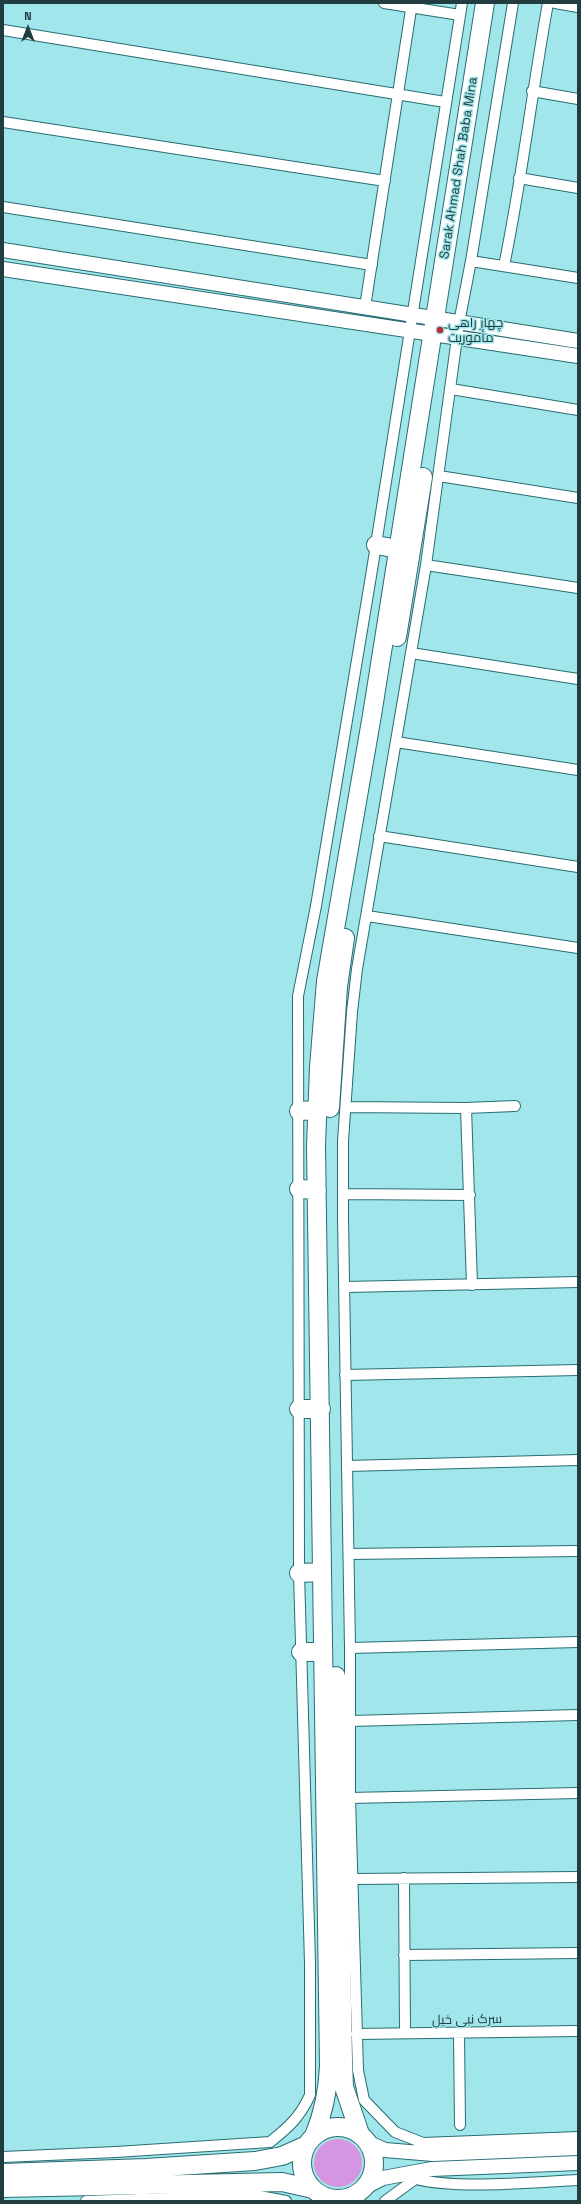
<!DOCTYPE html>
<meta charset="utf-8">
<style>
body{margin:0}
#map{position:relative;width:581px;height:2204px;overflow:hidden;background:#a1e6eb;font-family:"Space Grotesk",sans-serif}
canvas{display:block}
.frame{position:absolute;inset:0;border:4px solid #213d3f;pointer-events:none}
.north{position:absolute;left:8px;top:8px;width:40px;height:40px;-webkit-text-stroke:3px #a1e6eb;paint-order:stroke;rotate:0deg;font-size:11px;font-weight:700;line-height:16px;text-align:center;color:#213d3f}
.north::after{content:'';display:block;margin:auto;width:14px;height:18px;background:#213d3f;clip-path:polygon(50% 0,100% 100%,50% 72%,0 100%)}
</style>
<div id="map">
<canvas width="581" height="2204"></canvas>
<div class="frame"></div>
<div class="north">N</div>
</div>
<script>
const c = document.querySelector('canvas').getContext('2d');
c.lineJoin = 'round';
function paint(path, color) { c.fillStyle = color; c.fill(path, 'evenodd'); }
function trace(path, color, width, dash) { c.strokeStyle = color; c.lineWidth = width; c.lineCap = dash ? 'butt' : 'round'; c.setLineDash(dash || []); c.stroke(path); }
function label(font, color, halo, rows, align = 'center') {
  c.font = font + ' "Space Grotesk",Cairo,sans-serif'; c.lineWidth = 3; c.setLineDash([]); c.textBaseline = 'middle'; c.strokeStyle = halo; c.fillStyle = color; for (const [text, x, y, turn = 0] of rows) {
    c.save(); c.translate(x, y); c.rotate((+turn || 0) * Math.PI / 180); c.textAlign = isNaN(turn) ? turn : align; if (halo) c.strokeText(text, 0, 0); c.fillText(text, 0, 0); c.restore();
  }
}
const green = new Path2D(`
 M314 2163a24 24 0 1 1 48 0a24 24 0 1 1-48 0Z`);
const street = new Path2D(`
 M384 3 460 15
 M555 3 578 7
 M3 30 445 102
 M532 91 578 99
 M3 122 385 181
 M519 178 578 188
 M3 207 372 265
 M471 261 578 278
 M504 266C522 179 532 91 548 3
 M365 307 412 3
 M451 389 578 410
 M439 476 578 498
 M426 565 578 588
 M411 653 578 679
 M396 742 578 770
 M379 836 578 867
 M367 916 578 948
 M346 1107 466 1108 515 1106
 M466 1108 472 1285
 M345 1194 470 1195
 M346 1287 578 1282
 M345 1375 578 1370
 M347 1466 578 1460
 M349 1554 578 1551
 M350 1648 578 1642
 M350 1721 578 1715
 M350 1798 578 1793
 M404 1878 405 2033
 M354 1879 578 1877
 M404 1955 578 1953
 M459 2033 460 2125
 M356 2034 578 2031
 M423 2143 395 2132 364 2100 358 2070 350 1798V1648L343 1218V1141L352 1012 357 969 426 565 459 323 471 261 513 3
 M419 2146 423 2143 578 2137
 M3 2157 116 2152 270 2142C289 2127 300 2117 310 2095V1963L299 1573 298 996 316 906 371 576 462 3
 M401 2174C440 2192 533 2182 578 2180
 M86 2201 254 2195 286 2201
 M385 2201 414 2180`);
const secondary = new Path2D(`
 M3 250 578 341
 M3 269 578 356
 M367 2142 385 2150 433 2154 578 2148
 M365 2187 383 2178 432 2169 578 2163
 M322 2195 323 2201
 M141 2201 142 2199
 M355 2201 356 2194`);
const highway = new Path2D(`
 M376 545 398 549
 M397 637 423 477
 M330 1108 338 987 345 938
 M299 1111 317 1110
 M299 1189 317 1190
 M299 1409H321
 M299 1573 322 1572
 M301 1652H323
 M336 1676 343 2061 344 2087 360 2134
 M302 2163a36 36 0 1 1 72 0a36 36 0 1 1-72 0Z
 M314 2136C324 2112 328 2091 329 2066L316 1146 319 1067 326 981 372 715 485 3
 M3 2173 146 2168 255 2161 282 2156 307 2145
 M3 2188 282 2182 313 2189`);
const markers = [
 [440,330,4,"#bb2a37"]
];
const streetNames = [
 ["Sarak Ahmad Shah Baba Mina",459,168,-81],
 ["سرک نبی خیل",467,2020,-1]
];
const poiNames = [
 ["چهار راهی",448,323],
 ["مأموریت",448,338]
];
paint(green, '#d695e1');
trace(street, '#286d72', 12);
trace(secondary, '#286d72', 16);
trace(highway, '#286d72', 20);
trace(street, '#fff', 10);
trace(secondary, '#fff', 14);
trace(highway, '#fff', 18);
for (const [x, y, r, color] of markers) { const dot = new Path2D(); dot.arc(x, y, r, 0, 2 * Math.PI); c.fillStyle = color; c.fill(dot); trace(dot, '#a1e6eb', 1.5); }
label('13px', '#213d3f', '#a1e6eb', streetNames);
label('13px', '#213d3f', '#a1e6eb', poiNames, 'left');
</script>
